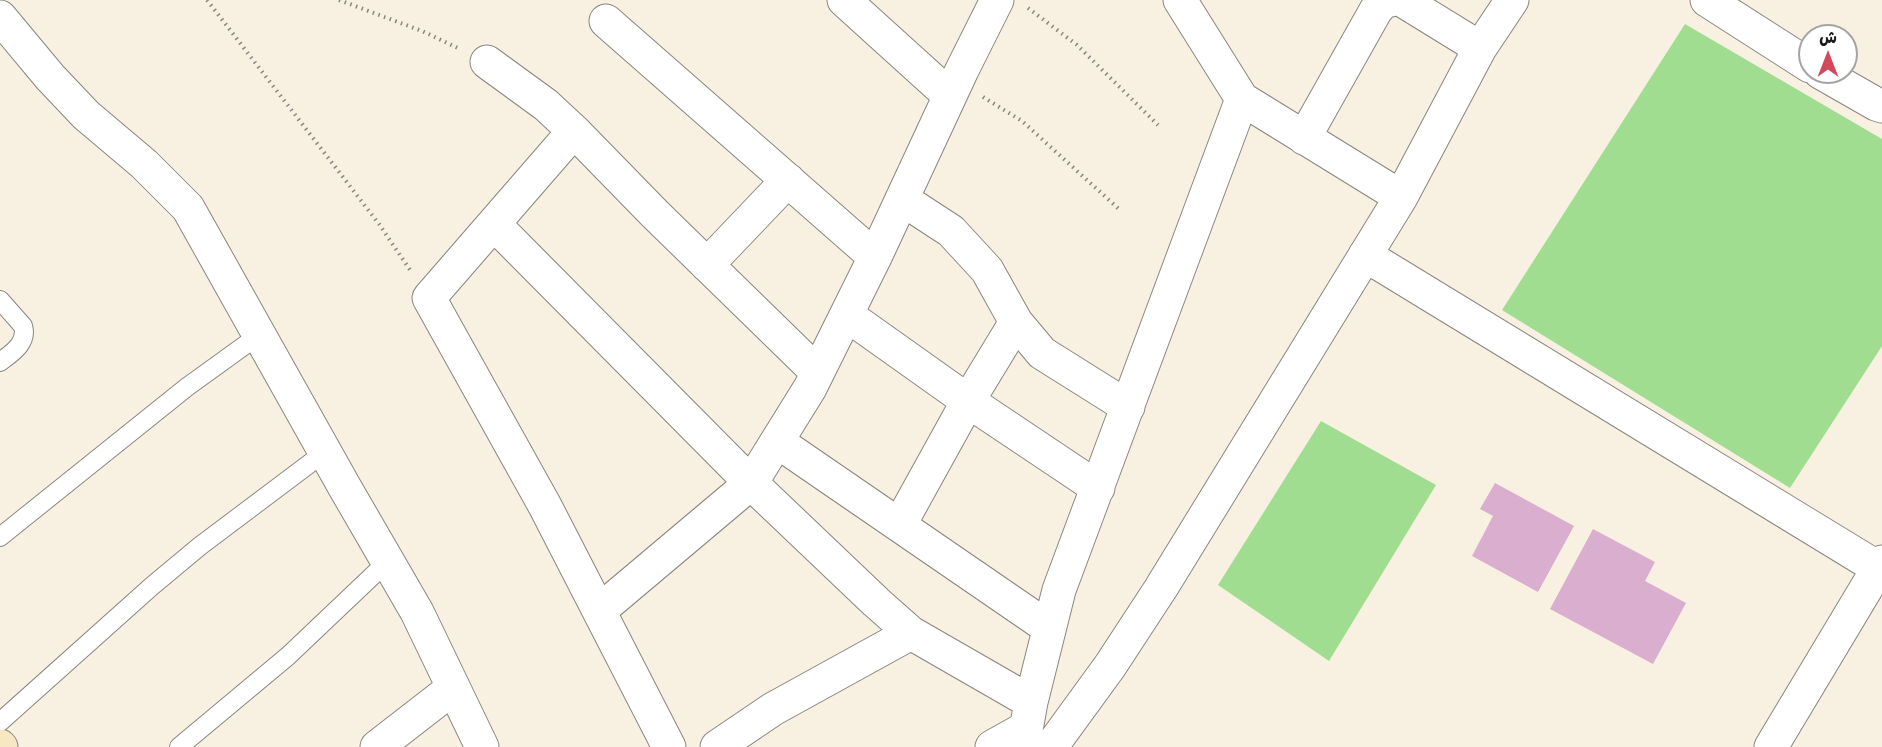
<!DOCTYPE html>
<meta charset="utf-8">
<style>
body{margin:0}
#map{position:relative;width:1882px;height:747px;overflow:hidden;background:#f8f1e2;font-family:"Comic Neue","Playpen Sans Arabic",sans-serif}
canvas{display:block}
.north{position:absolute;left:1798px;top:24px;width:60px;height:60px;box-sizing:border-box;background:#fff;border:2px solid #a4a4a4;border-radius:50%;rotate:0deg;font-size:16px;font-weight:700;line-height:24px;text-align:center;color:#1c1c1c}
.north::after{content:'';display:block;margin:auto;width:21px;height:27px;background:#d1495b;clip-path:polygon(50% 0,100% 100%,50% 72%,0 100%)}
</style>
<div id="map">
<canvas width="1882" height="747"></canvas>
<div class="north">ش</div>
</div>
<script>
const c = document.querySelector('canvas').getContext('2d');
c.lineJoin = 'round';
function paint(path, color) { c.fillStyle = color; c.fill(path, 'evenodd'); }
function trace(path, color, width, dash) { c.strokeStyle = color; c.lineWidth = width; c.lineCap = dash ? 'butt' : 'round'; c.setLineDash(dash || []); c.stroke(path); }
const green = new Path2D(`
 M1685 24 1882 139V346L1790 488 1502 310Z
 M1321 421 1436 485 1329 661 1218 585Z`);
const building = new Path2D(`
 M1495 483 1574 526 1538 592 1472 556 1493 516 1480 509Z
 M1593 529 1655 562 1645 581 1686 603 1653 664 1550 609Z`);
const path = new Path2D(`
 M207 0 379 224 410 270
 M339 0 422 31 460 49
 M1028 8 1077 45 1158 125
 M983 97 1022 121 1120 210`);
const service = new Path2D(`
 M0 300 23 326C28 343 12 353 0 362
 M0 537 187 387 259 335
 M0 722 152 586 200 546 325 452
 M179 747 288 656 387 562`);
const minor = new Path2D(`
 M844 0 950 96
 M997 0 962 70 875 257 810 388 751 483 876 602 911 633 1031 702
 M1180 0 1242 99 1401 197
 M1402 0 1480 48
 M1707 0 1810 66
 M0 17 50 77 86 115 144 164 188 208 344 486 417 612 482 747
 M606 21 875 257
 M487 62 546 105 574 131 655 214 817 372
 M1820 72 1876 104 1882 106
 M574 131 429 298 545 506 669 747
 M1304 138 1376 10 1385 0H1391
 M902 199 951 231 987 270 1016 322 1042 353 1128 407
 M494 224 751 483 599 611
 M1365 255 1878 568
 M707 265 788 180
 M847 315 968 401 1098 488
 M778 442 1049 628
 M900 524 968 401 1016 322
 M377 747 453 688
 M717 747 773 709 911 633
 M992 747 1026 728
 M1023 747 1031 702 1059 590 1242 99
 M1051 747 1110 666 1161 588 1401 197 1480 48 1512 0
 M1771 747 1882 562`);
const secondary = new Path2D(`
 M0 746 1 747`);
paint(green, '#a0dd91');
paint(building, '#d9aecf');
trace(service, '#8a867f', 20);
trace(minor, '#8a867f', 35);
trace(secondary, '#8a867f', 35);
trace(path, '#8a867f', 4, [1.5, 4.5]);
trace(service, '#fff', 18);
trace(minor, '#fff', 33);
trace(secondary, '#f7e8c3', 33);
</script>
